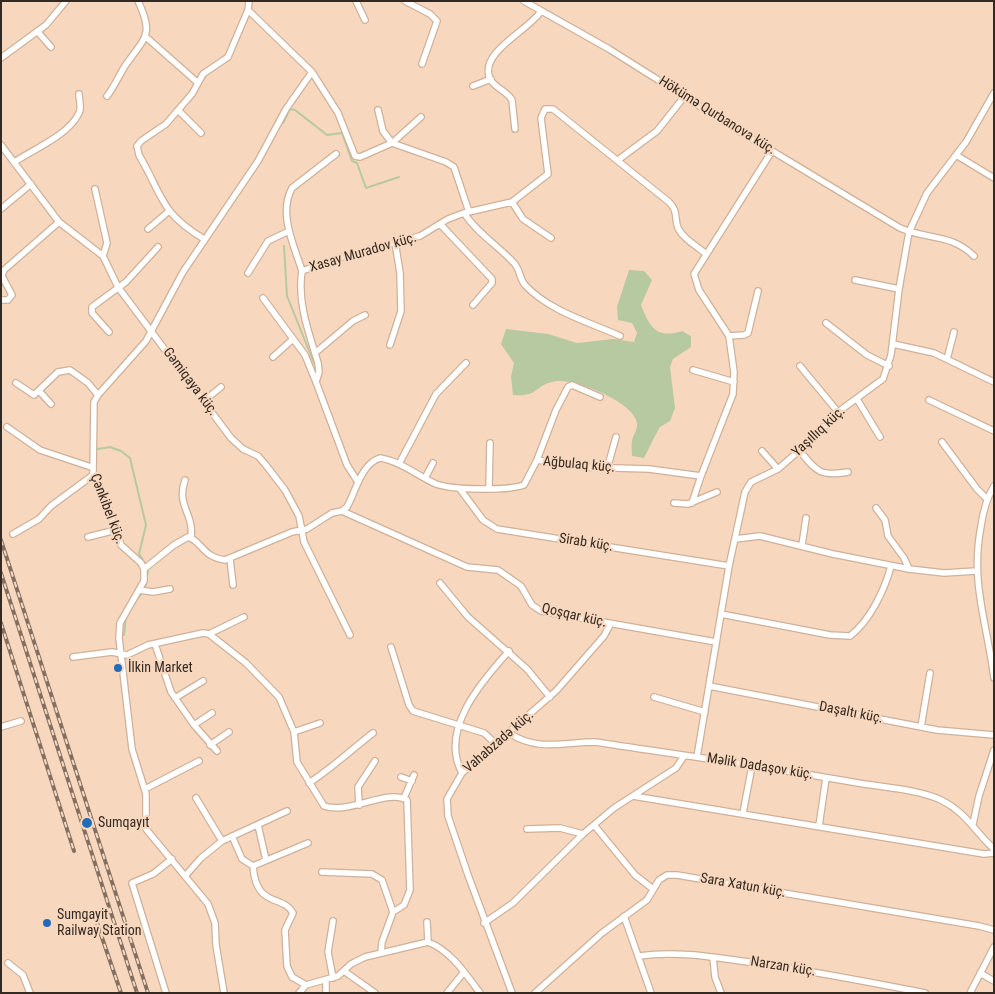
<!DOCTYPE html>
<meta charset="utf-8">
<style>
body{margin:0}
#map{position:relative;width:995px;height:994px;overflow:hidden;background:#f7d8bf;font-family:"Roboto Condensed",sans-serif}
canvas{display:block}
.frame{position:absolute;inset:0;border:2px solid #352920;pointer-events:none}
</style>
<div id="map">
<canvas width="995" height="994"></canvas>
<div class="frame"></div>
</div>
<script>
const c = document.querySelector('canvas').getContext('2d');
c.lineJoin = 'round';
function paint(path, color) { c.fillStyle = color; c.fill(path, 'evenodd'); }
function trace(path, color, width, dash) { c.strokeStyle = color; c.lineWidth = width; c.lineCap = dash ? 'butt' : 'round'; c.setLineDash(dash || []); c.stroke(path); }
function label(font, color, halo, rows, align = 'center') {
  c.font = font + ' "Roboto Condensed",sans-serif'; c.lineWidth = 4.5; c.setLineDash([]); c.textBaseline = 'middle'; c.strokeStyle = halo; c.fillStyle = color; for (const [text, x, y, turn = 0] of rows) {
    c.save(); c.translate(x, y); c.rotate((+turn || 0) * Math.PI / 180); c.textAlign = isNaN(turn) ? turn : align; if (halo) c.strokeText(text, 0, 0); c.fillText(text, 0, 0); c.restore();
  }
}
const water = new Path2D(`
 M629 270 644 271 652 280 641 305C650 328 657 339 682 331L691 336V347L673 359 670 367 675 408 670 421 660 427 656 434 644 458 632 456C632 451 631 446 632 441 633 435 638 429 637 423 634 402 571 376 552 382 535 386 538 397 513 395L511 376 514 363 501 344 506 329 548 334 577 343 613 339 634 342 637 333 632 323 618 320 617 307Z`);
const stream = new Path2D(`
 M283 123 290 109 295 110 327 135 342 133 352 161 357 163 366 188 399 177
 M284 246 287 296 314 363
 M98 449 110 447 121 451 130 458 146 525 139 554 146 565
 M145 588 148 571
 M135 602 141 594
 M124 635 126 617`);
const street = new Path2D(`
 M356 1 365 20
 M405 1 430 14 437 21 422 64
 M524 1 609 49 744 134 900 228C928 240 950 233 974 256
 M248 10 312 72 338 113 355 156 360 157 392 143
 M37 31 51 47
 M146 37 197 82
 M1 58 46 25 66 1
 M473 86 491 79
 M107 96C115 86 118 77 125 66 144 38 155 36 138 1
 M178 110 201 133
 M378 110 383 131 392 143 446 162 454 167 469 212
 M515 129 512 100C507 91 495 88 490 79 478 52 531 29 541 11
 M392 143 421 117
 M1 145 59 222 103 256 118 287 231 438 243 449 258 456 265 464 285 490 299 516 304 542 350 635
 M956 155 994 178
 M618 160 657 131 684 97
 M16 161C34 149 70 134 79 113 82 108 79 100 79 94
 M95 189 107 243 103 256
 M512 202 523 219 551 238
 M1 209 31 184
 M464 213C477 233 497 245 513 262 520 268 519 278 525 285 549 311 589 322 620 336
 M440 224 492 279V283L473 305
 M148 229 168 212
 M204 239C160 213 163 196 139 155L137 146 141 141 166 124 178 110 192 94 203 74 228 57 248 10 249 1
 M302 271C294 245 278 214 292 188L336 154
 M248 273 268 241 289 231
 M855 280 899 289
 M263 298 305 355 316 382
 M1 300H8L12 295 2 276 4 270 59 222
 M826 323 867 355 889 366
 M109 332 92 313V307L126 282 158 247
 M729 336 744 335 748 333 758 291
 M893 344 934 353 994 382
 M390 345 401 311 400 273 395 242
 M315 353 353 321 365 315
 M273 357 293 339
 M947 359 954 332
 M800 366 838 412
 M693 370 734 382
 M16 383 34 395 58 372 70 370 88 383 98 395
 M40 392 51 404
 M857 399 880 437
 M929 400 994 431
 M204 401 221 387
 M7 427 40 450 91 467
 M942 442 977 489 987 499
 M762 451 778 469
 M800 451C816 471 820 477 848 472
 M537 460 556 410 568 387 572 385 600 397
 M399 464 436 394 466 363
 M607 469 616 437
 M425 478 433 463
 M185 480C176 506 194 513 191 537
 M358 482 347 465 316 382 319 372 318 363C309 333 297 303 302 271L345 256 420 236 448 219 464 213 512 202 548 174 541 118 545 109H553L563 117 669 202C677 210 675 215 677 225 680 237 697 246 706 254
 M994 486C986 499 983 512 981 526 970 583 987 622 994 678
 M489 488 490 443
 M460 489 483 520 497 529 729 566
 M674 503 688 504 717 492
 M692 503 701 476
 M876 508 885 520 888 536 904 558 909 569
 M342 511 467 567 498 570 521 586 532 605 541 611 716 642
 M13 534 39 519 51 506 93 475
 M88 537 116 530
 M735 539 760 536 833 554 909 569 944 573 976 571
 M802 545 806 518
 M230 559 233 585
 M144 569 174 545 188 537C201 540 202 557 225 560L292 532 307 529 332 513 342 511 347 507C356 491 361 464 380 458 400 461 418 476 436 484 453 490 507 491 524 485L537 460 582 467 649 469 701 476 733 394 734 372 729 336 699 290 694 274 772 151
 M440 583 468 617 527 669 550 697
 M139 590 153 592 170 589
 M721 614 830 635 850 636C870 621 885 589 891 566
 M209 634 244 617
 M155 644 171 692 194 725 217 751
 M391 647 409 705 413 711 484 733 495 743
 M73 657 112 652 127 655 148 645 203 633 209 634 246 663 279 697 294 732 297 762 324 806C349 815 388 788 407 800L410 890 404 905 393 912 382 942 381 953
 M709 686 937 730 994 735
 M654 697 705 712
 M175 698 203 681
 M194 725 212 713
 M1 727 21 721
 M921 727 930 673
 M294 732 320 723
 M509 733C538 752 564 742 595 742 681 755 767 767 852 782 878 787 918 789 941 800 967 813 974 831 994 849
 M210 745 229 732
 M697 757 729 566 745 492 751 482 778 469 808 443 838 412 883 379 891 355 899 289 909 232 927 193 966 142 994 93
 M462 773C439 730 481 682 509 651
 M401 777 412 781
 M309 783C332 768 351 750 373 733
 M145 789 199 761
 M633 796 984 854 994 853
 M196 798 222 841
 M404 798 414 775
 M359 805 358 787 375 761
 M743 813 752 766
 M973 824 979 796 994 750
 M258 825 266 860
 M594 825 635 875 653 889
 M819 826 826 778
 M527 829 560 828 583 834
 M232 836 242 859 253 866
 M322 872 372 874 382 880 393 912
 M186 875 201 858 222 841 287 811
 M624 916 651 993
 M427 922 428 942
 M484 923 513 903 583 834 614 808 676 768 684 756
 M639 956C673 951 707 956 741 961 803 969 864 981 925 993
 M713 957 715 977 721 993
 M8 963 23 975 30 993
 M344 971 375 993
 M980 973 994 981
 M333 978 328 952 333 921
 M306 985 292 977 287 966 285 930 293 913C283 894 256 909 253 866L308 843
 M166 993 132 883 153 874 172 859
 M224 993 216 945 215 923 208 904 146 829V794L132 749 119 638 120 623 144 581V569L141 563 121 545 108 507 93 475 94 402 98 395 146 341 183 272 258 161 286 109 312 72
 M299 993 306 985 338 976 351 964 365 957 428 942C451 951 465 973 480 993
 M326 993V980
 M447 993 464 972
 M512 993 468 875 448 816 447 799 462 773 556 691 604 636 610 625
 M535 993 602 933 647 900 659 880 667 875H677L979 926 994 930
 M970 993 994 947`);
const rail = new Path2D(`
 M1 540 148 993
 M1 573 137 993
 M1 623 74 851
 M97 923 121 993`);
const markers = [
 [118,668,5,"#226aba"],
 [87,823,6,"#226aba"],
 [47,923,5,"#226aba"]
];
const streetNames = [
 ["Hökümə Qurbanova küç.",717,116,32],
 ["Xasay Muradov küç.",363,253,-16],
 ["Gəmiqaya küç.",190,382,53],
 ["Yaşıllıq küç.",819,432,-43],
 ["Ağbulaq küç.",579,465,5],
 ["Çənkibel küç.",107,509,69],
 ["Sirab küç.",586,543,9],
 ["Qoşqar küç.",574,616,13],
 ["Daşaltı küç.",851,713,11],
 ["Vahabzadə küç.",499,742,-41],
 ["Məlik Dadaşov küç.",760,767,9],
 ["Sara Xatun küç.",743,886,10],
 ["Narzan küç.",783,967,9]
];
const poiNames = [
 ["İlkin Market",128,668],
 ["Sumqayıt",98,823],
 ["Sumgayit",57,915],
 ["Railway Station",57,931]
];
paint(water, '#b7c9a0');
trace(stream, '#b7c9a0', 2);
trace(street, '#cfb199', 8);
trace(street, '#fff', 5.5);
trace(rail, '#847061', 4);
trace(rail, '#f7d8bf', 2, [5.5]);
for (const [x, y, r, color] of markers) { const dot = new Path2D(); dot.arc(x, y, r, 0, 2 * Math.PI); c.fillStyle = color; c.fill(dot); trace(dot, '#f7d8bf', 2); }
label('14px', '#352920', '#f7d8bf', streetNames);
label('14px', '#352920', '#f7d8bf', poiNames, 'left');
</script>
